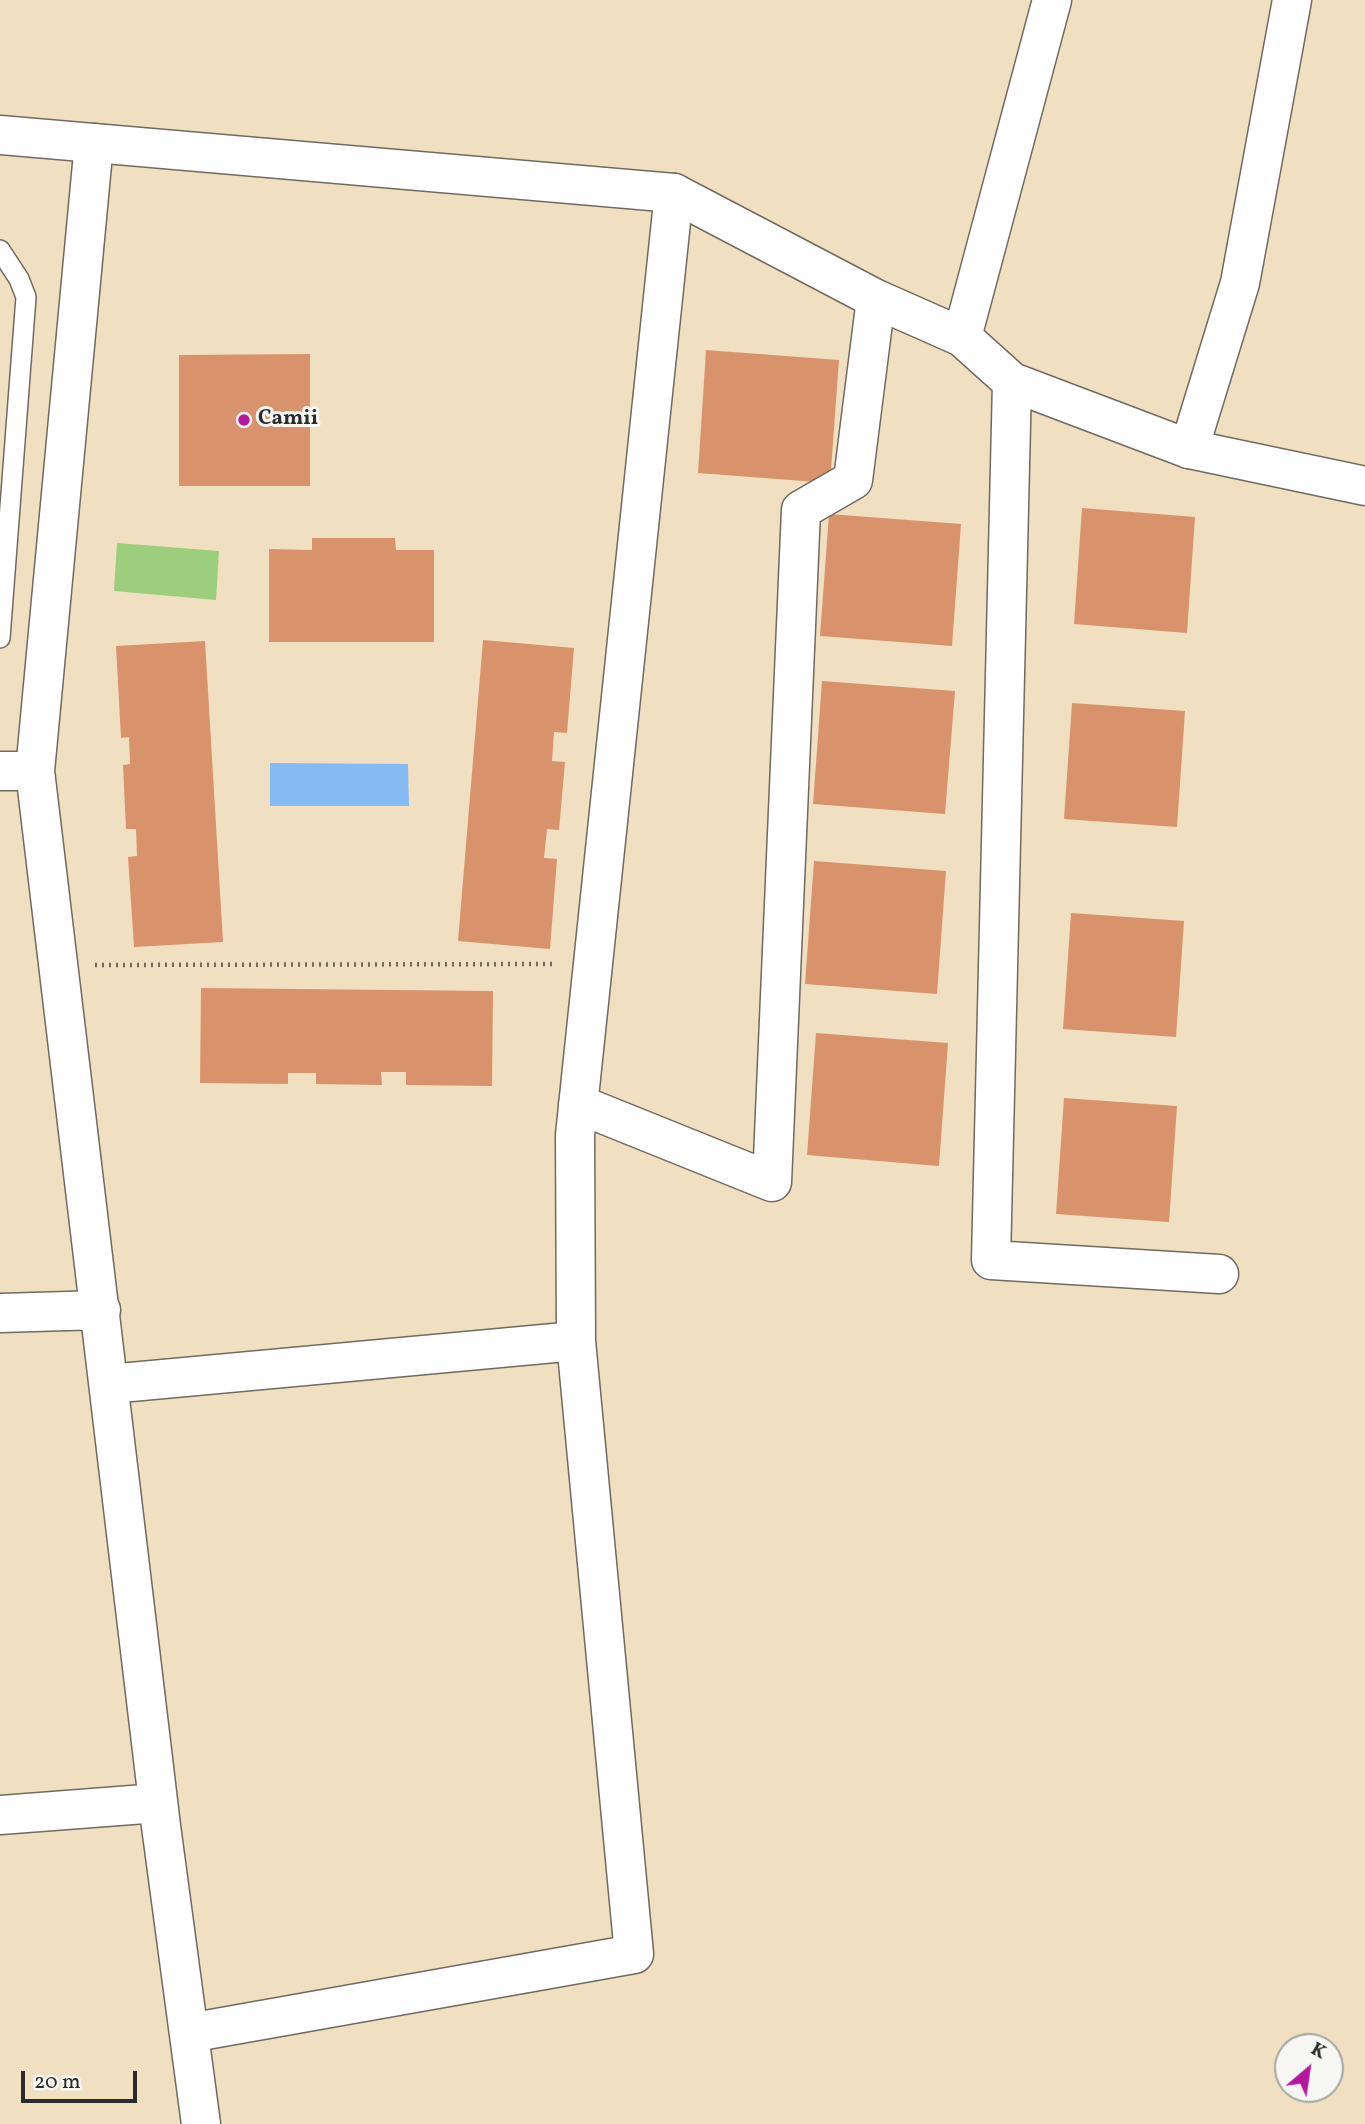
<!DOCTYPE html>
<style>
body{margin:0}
#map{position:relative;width:1365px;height:2124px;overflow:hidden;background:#f1dfc2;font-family:Vollkorn,serif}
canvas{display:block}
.north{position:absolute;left:1274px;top:2033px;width:70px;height:70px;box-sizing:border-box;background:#f6f6f2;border:2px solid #a5a5a2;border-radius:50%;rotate:29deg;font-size:19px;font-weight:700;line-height:28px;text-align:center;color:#2b2b2b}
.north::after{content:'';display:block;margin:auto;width:24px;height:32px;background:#b5179e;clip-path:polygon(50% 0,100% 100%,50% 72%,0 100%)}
.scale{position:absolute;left:21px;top:2071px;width:116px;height:32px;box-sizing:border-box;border:4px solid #2b2b2b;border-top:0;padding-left:9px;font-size:21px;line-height:24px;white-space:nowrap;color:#2b2b2b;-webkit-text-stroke:5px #f6f6f2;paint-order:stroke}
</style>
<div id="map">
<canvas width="1365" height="2124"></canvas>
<div class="north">K</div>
<div class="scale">20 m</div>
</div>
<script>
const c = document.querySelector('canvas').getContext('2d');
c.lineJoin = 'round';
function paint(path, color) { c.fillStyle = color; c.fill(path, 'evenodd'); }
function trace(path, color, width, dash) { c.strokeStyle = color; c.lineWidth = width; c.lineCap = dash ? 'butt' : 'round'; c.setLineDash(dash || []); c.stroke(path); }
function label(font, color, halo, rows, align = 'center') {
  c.font = font + ' Vollkorn,serif'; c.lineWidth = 6; c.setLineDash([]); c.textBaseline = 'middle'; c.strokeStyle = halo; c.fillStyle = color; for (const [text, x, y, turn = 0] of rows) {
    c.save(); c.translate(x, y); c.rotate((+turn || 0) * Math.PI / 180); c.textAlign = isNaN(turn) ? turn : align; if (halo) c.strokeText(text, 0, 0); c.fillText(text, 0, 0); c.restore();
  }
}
const green = new Path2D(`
 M117 543 219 551 216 600 114 591Z`);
const water = new Path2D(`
 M270 763 408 764 409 806H270Z`);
const building = new Path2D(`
 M706 350 839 360 830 483 698 473Z
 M310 354V486H179V355Z
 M1082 508 1195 517 1187 633 1074 624Z
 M829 514 961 524 952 646 820 636Z
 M312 538H395L396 550H434V642H269V549L312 550Z
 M483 640 574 648 567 733 554 732 552 761 565 762 559 830 547 829 544 858 557 859 550 949 458 941Z
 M205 641 223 942 134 947 128 857 137 856 136 829H126L123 765 130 764 129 737 121 738 116 646Z
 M822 681 955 691 945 814 813 804Z
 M1072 703 1185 711 1177 827 1064 819Z
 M814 861 946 871 937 994 805 984Z
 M1071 913 1184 921 1176 1037 1063 1029Z
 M201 988 493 991 492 1086 406 1085V1072H381L382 1085 316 1084V1073H288V1084L200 1083Z
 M816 1033 948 1043 939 1166 807 1155Z
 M1064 1098 1177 1106 1169 1222 1056 1214Z`);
const path = new Path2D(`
 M95 965 555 964`);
const lane = new Path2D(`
 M0 250 19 279 26 297 0 638`);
const street = new Path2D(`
 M94 143 35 771 161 1826 201 2124
 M962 337 1052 0
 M1012 382 991 1260 1219 1274
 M1189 449 1240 283 1292 0
 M0 771H35
 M578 1104 772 1182 801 510 853 480 876 299
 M0 1313 101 1310
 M109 1384 576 1341
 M0 1815 158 1803
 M189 2033 634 1954 576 1341 575 1135 674 193`);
const secondary = new Path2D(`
 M0 135 674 193 876 299 962 337 1012 382 1189 449 1365 486`);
const markers = [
 [244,420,7,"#b5179e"]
];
const poiNames = [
 ["Camii",258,420]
];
paint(green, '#9dce7e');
paint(water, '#85baf3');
paint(building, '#d9936c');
trace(lane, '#706a60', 22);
trace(street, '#706a60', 41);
trace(secondary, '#706a60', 41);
trace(path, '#706a60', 4.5, [2, 5]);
trace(lane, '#fff', 19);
trace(street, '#fff', 38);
trace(secondary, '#fff', 38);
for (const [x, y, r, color] of markers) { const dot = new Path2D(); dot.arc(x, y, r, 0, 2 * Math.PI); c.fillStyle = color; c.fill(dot); trace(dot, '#f6f6f2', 2.5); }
label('bold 21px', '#2b2b2b', '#f6f6f2', poiNames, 'left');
</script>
